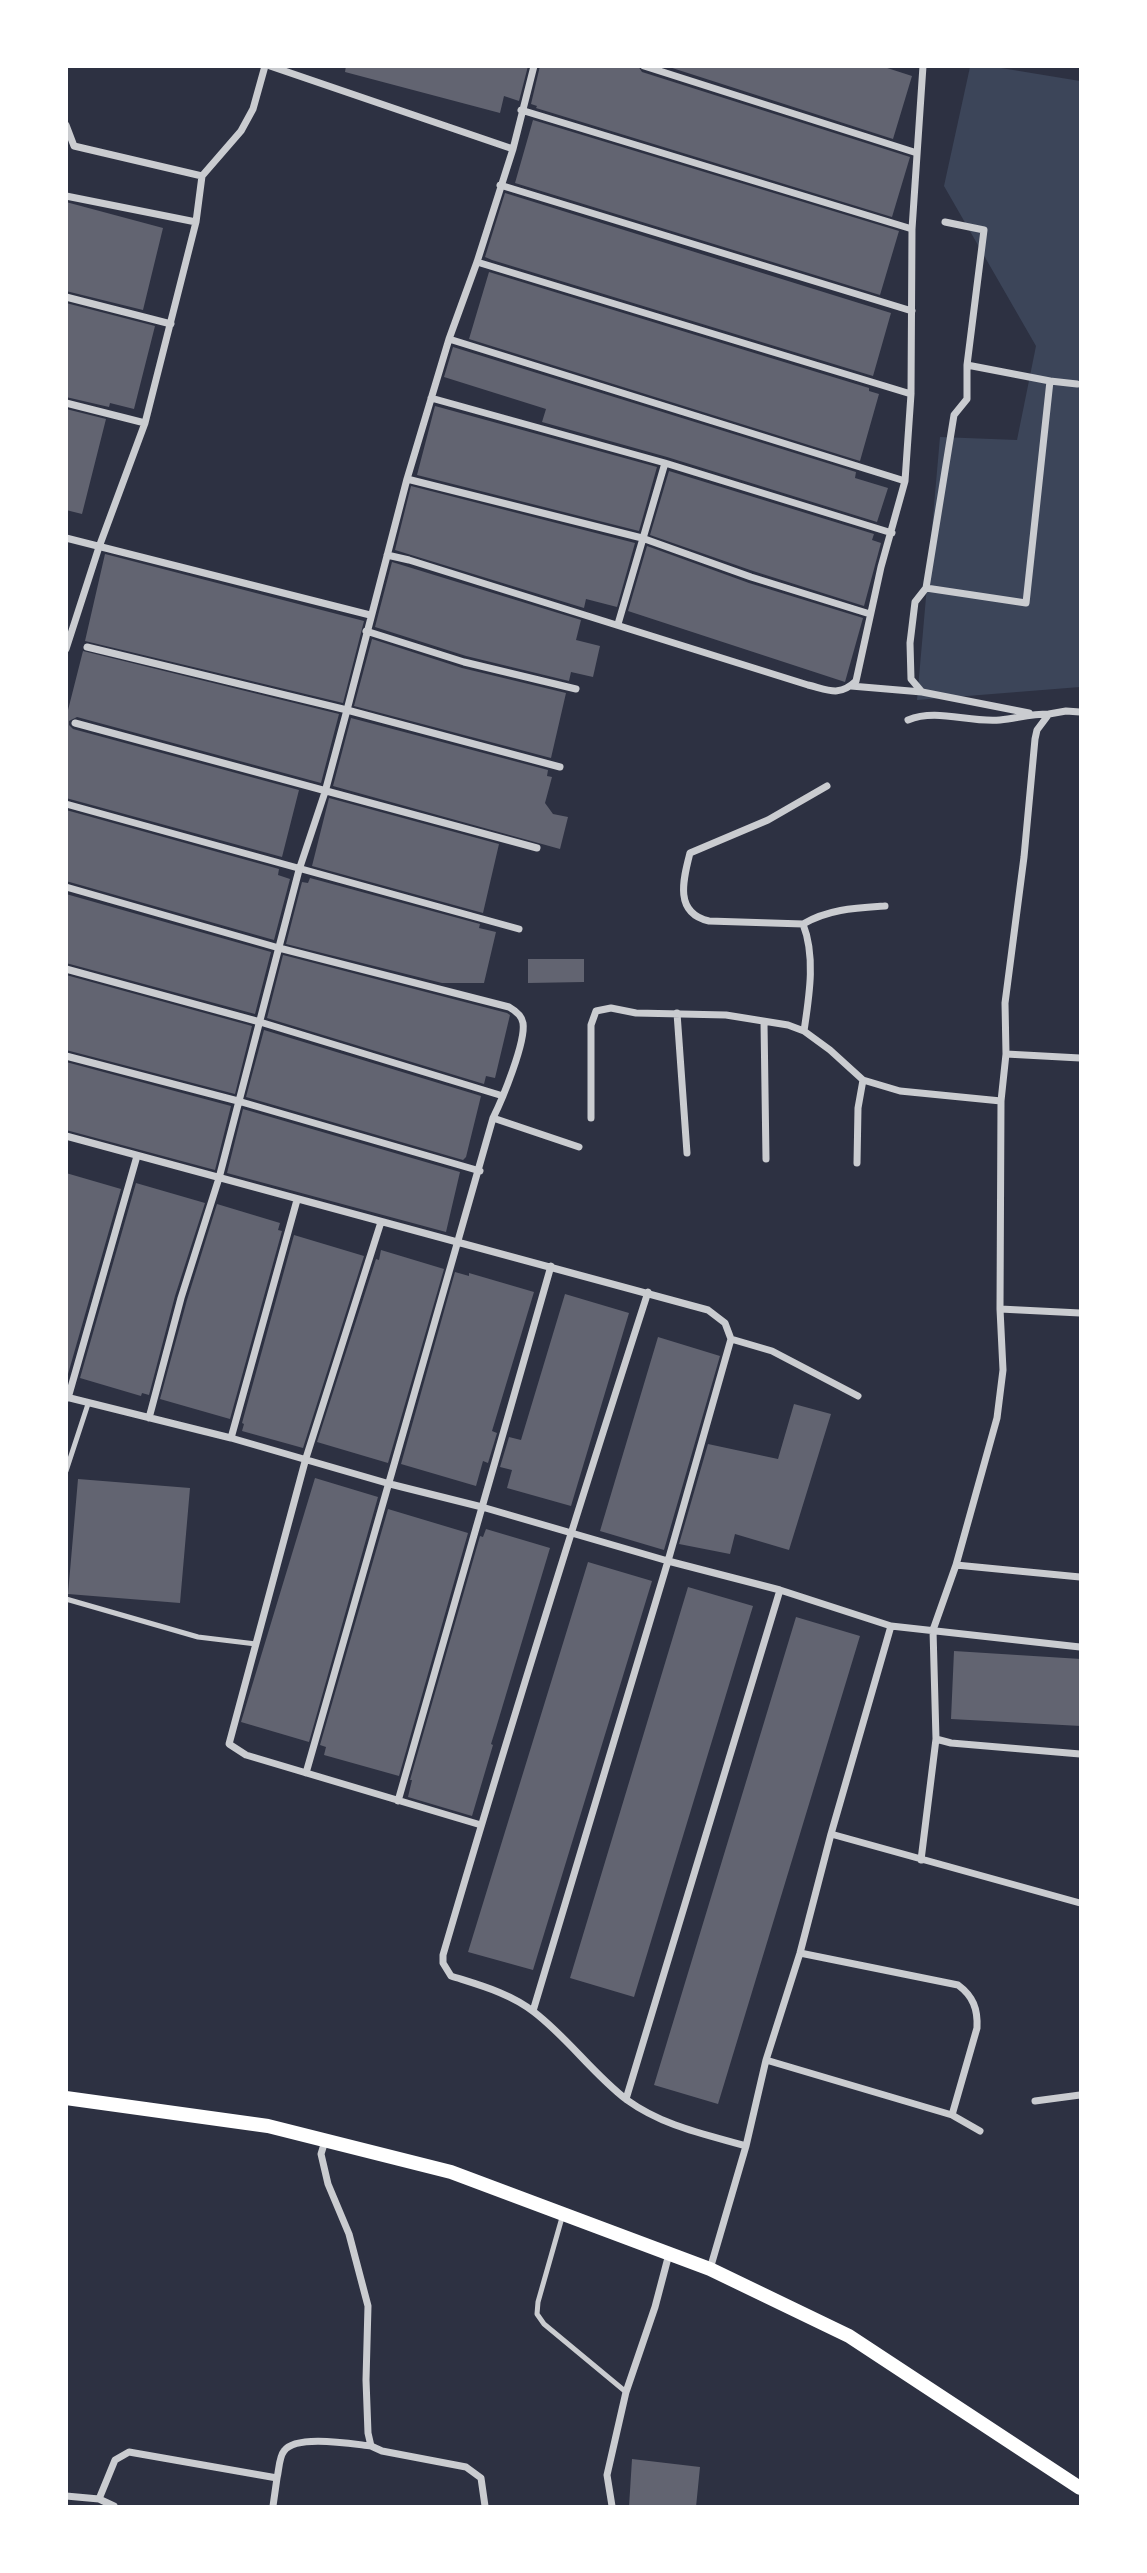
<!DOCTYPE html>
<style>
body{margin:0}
#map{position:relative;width:1147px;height:2573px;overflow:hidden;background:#2d3142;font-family:"Playfair Display",serif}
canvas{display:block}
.frame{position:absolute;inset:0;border:68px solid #fff;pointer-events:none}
</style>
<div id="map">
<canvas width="1147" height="2573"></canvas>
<div class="frame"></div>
</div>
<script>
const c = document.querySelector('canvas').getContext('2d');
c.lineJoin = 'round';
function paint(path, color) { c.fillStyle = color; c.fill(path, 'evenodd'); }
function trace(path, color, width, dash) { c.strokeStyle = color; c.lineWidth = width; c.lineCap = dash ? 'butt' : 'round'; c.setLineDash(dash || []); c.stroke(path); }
const green = new Path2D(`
 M970 67H995L1080 81V687L917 700 940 437 1017 440 1036 346 944 186Z`);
const building = new Path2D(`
 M346 66H528L519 101 504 96 500 113 345 72Z
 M540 66H638L642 72 910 157 892 217 536 108 537 106 531 104Z
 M666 66H881L912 76 893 139Z
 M533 120 899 231 880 295 515 183Z
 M505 193 891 313 873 376 492 260 485 257Z
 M66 202 163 228 143 310 66 291Z
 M489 272 869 388V391L879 394 860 461 469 339Z
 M66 303 155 326 134 409 110 403 109 407 66 397Z
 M453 347 856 472 855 478 888 488 877 522 667 457 542 422 546 409 444 377Z
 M435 406 657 467 639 531 417 475Z
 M66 409 106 419 82 514 66 510Z
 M669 471 874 534 872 540 881 543 864 606 753 571 650 535Z
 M411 486 635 543 617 607 586 599 584 608 395 550Z
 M647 546 749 583 863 618 845 682 628 611Z
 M105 554 364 621 343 703 85 641Z
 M392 562 581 620 576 640 600 646 593 677 571 672 569 681 466 656 375 627Z
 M372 639 462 668 566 693 551 758 354 706Z
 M83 651 339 714 321 783 77 717 69 721V725L73 729 299 790 282 857 66 798V718Z
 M351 718 548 770 547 776 552 777 545 803 553 814 568 817 560 849 333 786Z
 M329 798 499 844 483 913 312 866Z
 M66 810 279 869 278 875 290 879 274 940 66 881Z
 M310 878 480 924 479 928 496 932 484 983H442L286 944 302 882 308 883Z
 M66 894 271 952 255 1014 66 963Z
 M283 955 507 1013 510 1015 495 1078 486 1076 484 1084 267 1018Z
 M528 959H584V982L528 983Z
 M66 975 252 1026 235 1094 66 1050Z
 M264 1030 481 1096 466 1157 463 1160 246 1097Z
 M66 1062 231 1106 215 1170 66 1130Z
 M243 1109 460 1172 446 1232 227 1173Z
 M66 1173 121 1189 68 1374 66 1373Z
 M136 1183 205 1203 175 1296 149 1395 142 1393 141 1396 80 1378Z
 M217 1204 280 1223 278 1230 282 1231 230 1419 160 1399 187 1300Z
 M294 1235 364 1256 303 1448 242 1431 244 1424 242 1423Z
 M381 1250 444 1269 388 1463 317 1442 376 1259 379 1260Z
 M455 1272 469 1276V1273L534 1292 492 1431 497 1433 488 1463 483 1461 476 1486 401 1464Z
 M565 1294 629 1313 571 1506 507 1488 512 1470 500 1467 509 1437 521 1440Z
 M658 1337 720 1356 664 1550 600 1531Z
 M794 1404 831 1414 789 1550 735 1534 730 1554 679 1544 708 1444 778 1459Z
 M315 1478 378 1497 309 1742 241 1722Z
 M78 1479 190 1488 180 1603 68 1594Z
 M388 1509 468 1533 399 1776 324 1755 326 1747 320 1745Z
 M486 1529 550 1548 496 1728 491 1744 493 1745 472 1816 408 1797 412 1780H410L480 1536 483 1537Z
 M588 1562 652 1581 533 1970 468 1952Z
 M688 1587 753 1606 634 1997 570 1978Z
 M796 1617 860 1636 718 2104 654 2085Z
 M954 1651 1081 1659V1726L951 1719Z
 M632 2459 700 2467 696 2507H629Z`);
const service = new Path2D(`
 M66 1471 88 1404
 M66 1599 198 1637 256 1644
 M563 2214 538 2302 537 2314 544 2324 626 2392`);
const minor = new Path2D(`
 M270 66 513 149
 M644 66 917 153
 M521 110 912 229
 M66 125 74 146 202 176
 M500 185 912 311
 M66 196 196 222 145 423 99 547 66 649
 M196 222 202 176 241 131 253 109 265 66
 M945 222 984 230 967 365
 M477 262 911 394
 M66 297 171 324
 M449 339 905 481
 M431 398 665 463 892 533
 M66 403 145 423
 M407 479 642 538 751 577 870 614
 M66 538 370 615
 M387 555 409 560 808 685C829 690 839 697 856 681L881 567 905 481 911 394 912 229 923 66
 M926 588 1026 603 1050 381 1077 384
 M618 624 665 463
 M366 631 464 662 576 689
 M87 647 347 710 560 767
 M851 686 922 692
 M1029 713 922 692 911 679 910 643 915 602 926 588 954 415 967 399V365L1050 381
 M908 720C937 708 969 723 1000 720 1018 718 1030 714 1049 714
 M75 723 537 848
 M66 804 519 929
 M66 887 279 948 509 1007C516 1011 522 1016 523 1023 526 1042 502 1100 493 1118L306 1773
 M803 924C829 909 855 908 885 906
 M66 969 260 1022 503 1096
 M677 1013 687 1153
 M764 1022 766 1159
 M804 1031C809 997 816 957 803 924L709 921C674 913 683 880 690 853L768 820 827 786
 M1006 1054 1080 1058
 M66 1056 238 1101 480 1171
 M493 1118 579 1147
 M591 1118V1025L596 1011 611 1008 636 1013 726 1015 788 1025 804 1031 830 1050 863 1080 900 1091 1001 1101
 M66 1136 708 1310 725 1323 731 1339 668 1561 533 2011
 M857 1163 858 1108 863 1080
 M381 1222 306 1458 229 1744 246 1755 481 1825
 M648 1292C577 1512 508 1733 443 1955V1963L451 1976C479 1985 510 1993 534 2012 568 2038 593 2074 627 2100 663 2126 704 2134 746 2146
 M1000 1309 1080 1313
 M731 1339 772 1351 858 1396
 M66 1397 231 1438 390 1484 482 1507 668 1561 780 1590 891 1626 831 1834 800 1953 766 2060 746 2146 710 2269
 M68 1398 137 1156
 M149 1418 181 1298 219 1178 299 870 325 792 347 710 407 479 449 339 477 262 513 149 534 66
 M231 1438 297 1200
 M956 1565 1080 1577
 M891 1626 1080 1647
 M936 1739 951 1743 1080 1754
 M398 1801 551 1266
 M831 1834 1080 1903
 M921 1860 936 1739 933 1630 956 1565 997 1418 1003 1370 1000 1309 1001 1101 1006 1054 1005 1003 1024 857 1035 739 1037 730 1049 714 1066 711 1080 712
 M800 1953 958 1985C973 1996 978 2009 977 2028L952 2115
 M766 2060 952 2115 980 2131
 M626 2099 780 1590
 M1035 2101 1080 2095
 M325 2141 321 2154 328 2184 349 2234 368 2306 366 2380 368 2433 371 2446 382 2451 466 2467 481 2478 485 2506
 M277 2478C279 2470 279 2457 284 2451 296 2434 352 2444 371 2446
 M66 2496 99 2499 115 2460 129 2452 277 2478 273 2506
 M99 2499 114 2506
 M612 2506 607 2475 626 2392 655 2307 669 2254`);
const secondary = new Path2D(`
 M66 2098 268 2126 451 2172 710 2269 849 2336 1080 2488`);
paint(green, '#3c4559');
paint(building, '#626471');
trace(service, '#caccd0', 5);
trace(minor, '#caccd0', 7);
trace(secondary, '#fff', 14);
</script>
